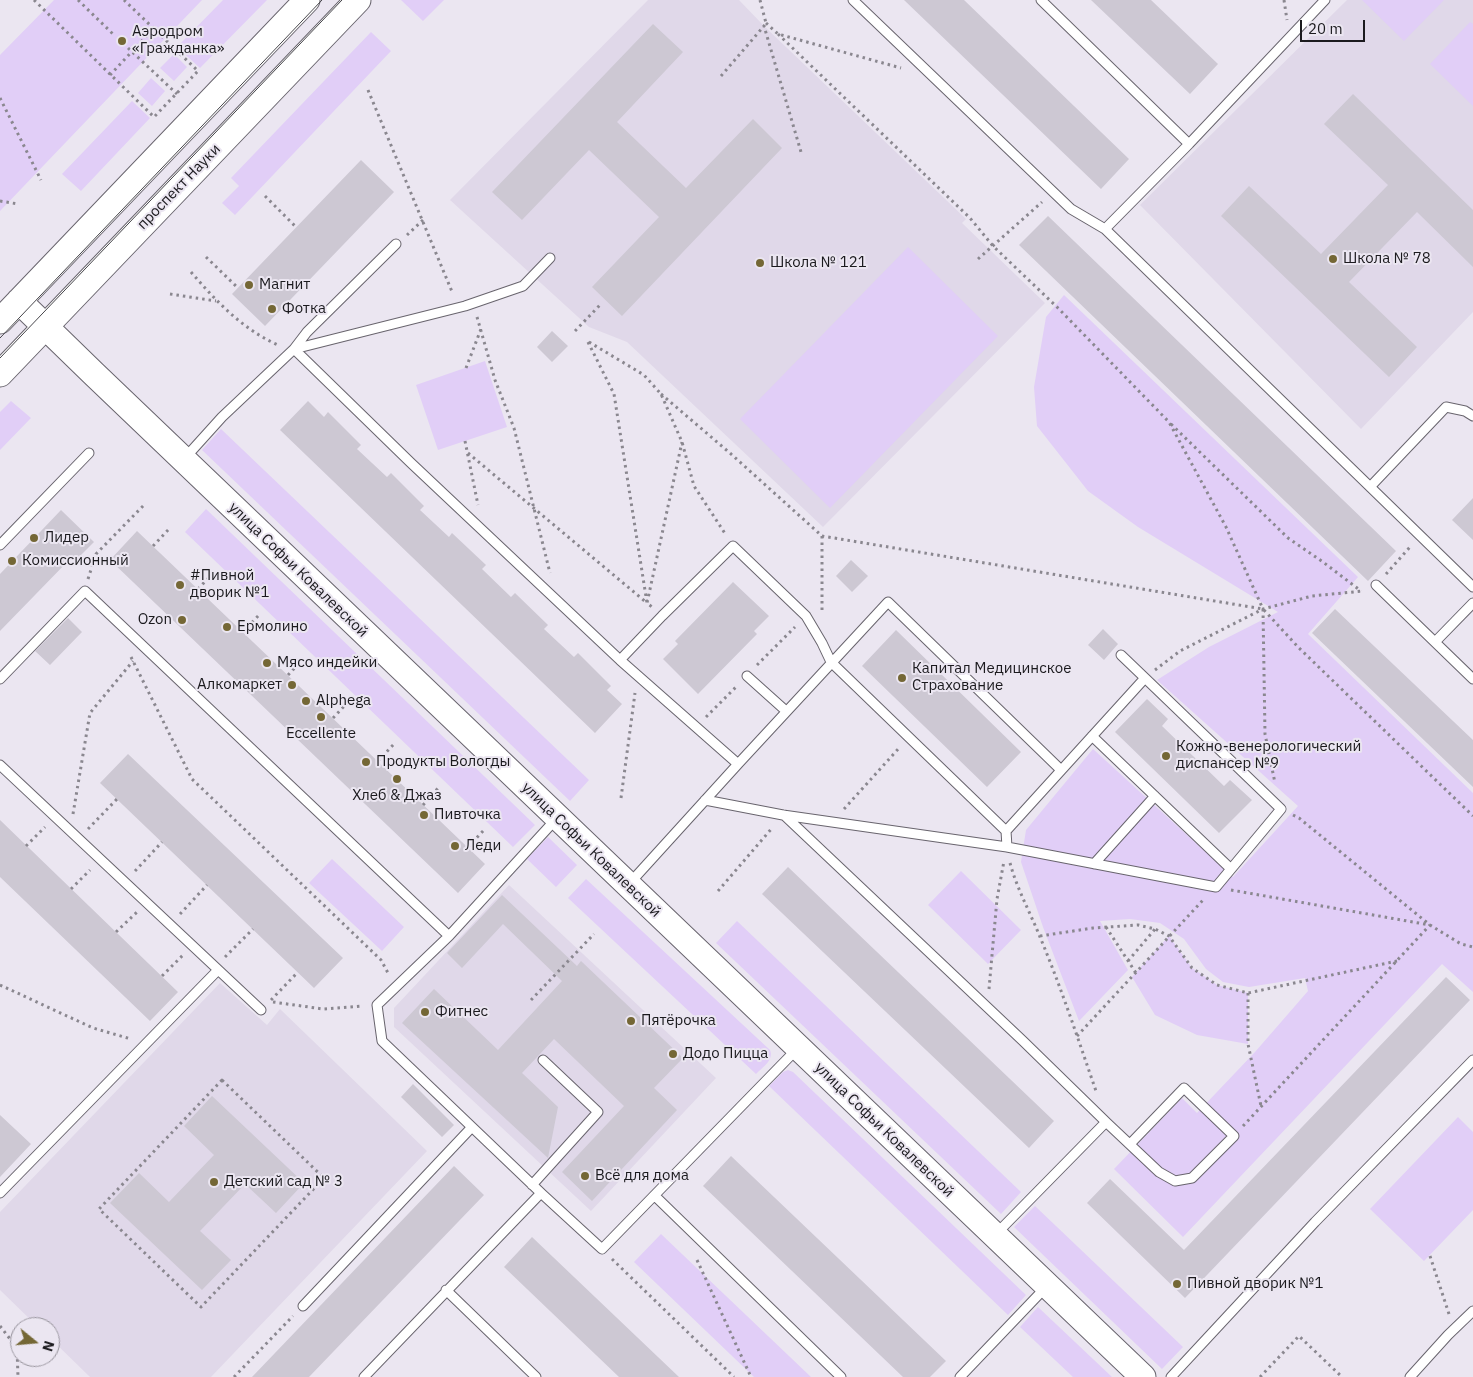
<!DOCTYPE html>
<meta charset="utf-8">
<style>
body{margin:0}
#map{position:relative;width:1473px;height:1377px;overflow:hidden;background:#ebe6f1;font-family:"IBM Plex Sans",sans-serif}
canvas{display:block}
.north{position:absolute;left:10px;top:1317px;width:50px;height:50px;box-sizing:border-box;background:#ebe6f1;border:1px solid #98949d;border-radius:50%;rotate:107deg;font-size:14px;font-weight:700;line-height:20px;text-align:center;color:#1b1a1e}
.north::after{content:'';display:block;margin:auto;width:18px;height:22px;background:#746735;clip-path:polygon(50% 0,100% 100%,50% 72%,0 100%)}
.scale{position:absolute;left:1300px;top:20px;width:65px;height:22px;box-sizing:border-box;border:2px solid #1b1a1e;border-top:0;padding-left:6px;font-size:15px;line-height:18px;white-space:nowrap;color:#1b1a1e;-webkit-text-stroke:4px #ebe6f1;paint-order:stroke}
</style>
<div id="map">
<canvas width="1473" height="1377"></canvas>
<div class="north">N</div>
<div class="scale">20 m</div>
</div>
<script>
const c = document.querySelector('canvas').getContext('2d');
c.lineJoin = 'round';
function paint(path, color) { c.fillStyle = color; c.fill(path, 'evenodd'); }
function trace(path, color, width, dash) { c.strokeStyle = color; c.lineWidth = width; c.lineCap = dash ? 'butt' : 'round'; c.setLineDash(dash || []); c.stroke(path); }
function label(font, color, halo, rows, align = 'center') {
  c.font = font + ' "IBM Plex Sans",sans-serif'; c.lineWidth = 4; c.setLineDash([]); c.textBaseline = 'middle'; c.strokeStyle = halo; c.fillStyle = color; for (const [text, x, y, turn = 0] of rows) {
    c.save(); c.translate(x, y); c.rotate((+turn || 0) * Math.PI / 180); c.textAlign = isNaN(turn) ? turn : align; if (halo) c.strokeText(text, 0, 0); c.fillText(text, 0, 0); c.restore();
  }
}
const built = new Path2D(`
 M648 0H739L764 26 966 219 962 223 1045 303 823 527 627 342 589 327 450 200Z
 M1347 0H1473V312L1361 429 1140 205Z
 M509 885 716 1078 591 1211 394 1027V1008Z
 M220 983 267 1025 280 1009 427 1151 211 1377H90L50 1338V1327H38L0 1290V1212Z`);
const green = new Path2D(`
 M54 0H202L0 211V55Z
 M223 0H267L200 68 177 47Z
 M401 0H444L423 21Z
 M1362 0H1444L1404 41Z
 M1470 22 1473 24V106L1430 64Z
 M371 32 391 51 235 215 222 203 239 186 231 178Z
 M174 54 187 67 174 81 160 68Z
 M151 78 165 91 152 106 138 93Z
 M132 101 150 118 81 191 62 174Z
 M908 247 998 336 830 508 740 419Z
 M1064 295 1358 577 1308 634 1473 793V992L1442 964 1183 1237 1114 1169 1182 1098 1197 1113 1255 1052 1308 991 1305 978 1249 987 1223 982 1206 969 1184 939 1160 923 1130 919 1100 921 1128 970 1079 1021 1043 927 1021 862 1026 830 1093 749 1233 877 1298 806 1157 680 1209 647 1278 612 1138 527 1088 491 1037 426 1034 387 1046 317Z
 M485 361 507 427 438 450 416 385Z
 M11 401 31 418 0 450V412Z
 M221 429 589 780 570 801 202 450Z
 M206 509 535 825 513 847 185 532Z
 M548 837 577 865 556 887 527 859Z
 M332 859 404 927 382 951 309 883Z
 M961 871 1021 930 988 964 928 905Z
 M586 879 770 1050C774 1060 763 1067 756 1074L568 898Z
 M737 921 1021 1192 1001 1214 716 943Z
 M1169 936 1192 968 1217 985 1248 993V1044L1197 1035 1155 1015 1132 977Z
 M788 1070 793 1072 1026 1295 1008 1315 769 1086 783 1072Z
 M1458 1117 1473 1132V1210L1424 1261 1370 1209Z
 M1035 1206 1183 1347 1162 1369 1014 1227Z
 M661 1234 811 1377H754L634 1262Z
 M1038 1307 1112 1377H1073L1020 1327Z`);
const building = new Path2D(`
 M904 0H964L1129 159 1101 189Z
 M1091 0H1151L1218 64 1190 94Z
 M653 24 683 52 617 122 686 188 753 119 782 148 622 316 592 287 659 217 589 150 522 220 492 192Z
 M1353 94 1473 210V267L1417 212 1349 282 1417 347 1389 377 1221 216 1249 186 1321 254 1388 185 1324 124Z
 M361 160 394 192 265 326 232 294Z
 M1048 216 1396 551 1368 581 1019 245Z
 M552 331 568 346 552 362 537 347Z
 M308 401 324 417 328 412 361 445 357 449 387 477 391 473 424 506 420 510 449 537 452 533 486 565 482 569 511 597 515 593 548 625 544 629 574 657 578 653 611 686 607 690 622 704 595 733 280 430Z
 M1473 498V540L1452 520Z
 M61 510 94 542 74 562 70 559 0 631V574Z
 M137 531 485 864 458 893 110 560Z
 M851 560 868 576 852 592 836 576Z
 M733 582 769 616 754 631 757 634 698 694 663 659 678 644 675 641Z
 M1335 609 1473 740V787L1312 633Z
 M68 618 82 632 50 665 35 651Z
 M1103 629 1118 644 1104 660 1088 645Z
 M896 630 1021 752 987 787 862 666Z
 M1147 699 1168 719 1162 726 1224 786 1230 780 1252 800 1219 833 1115 732Z
 M128 754 343 958 314 988 100 783Z
 M0 820 178 992 150 1021 0 877Z
 M788 867 1054 1121 1029 1148 762 894Z
 M502 895 577 966 581 961 683 1058 654 1088 677 1110 592 1201 562 1172 624 1106 554 1039 522 1073 558 1107 548 1158 402 1023 434 989 498 1050 562 981 503 924 462 968 447 953Z
 M1446 977 1470 1000 1185 1298 1087 1203 1110 1179 1184 1250Z
 M413 1084 454 1125 442 1137 401 1097Z
 M212 1096 304 1183 276 1213 245 1184 200 1231 231 1260 202 1290 110 1203 139 1173 169 1202 214 1155 184 1126Z
 M0 1115 31 1144 0 1177Z
 M731 1156 946 1361 930 1377H903L703 1186Z
 M454 1166 484 1195 381 1302 309 1377H252Z
 M532 1237 679 1377H619L504 1267Z`);
const path = new Path2D(`
 M34 0 154 117 198 71 124 0
 M78 0 114 35
 M760 0 766 23 764 26 801 152
 M1284 0 1287 20
 M766 23 778 34 901 68
 M778 34 970 218 993 246 1058 308 1169 422 1226 527 1263 609 1265 734 1275 783
 M128 48 177 94
 M110 75 153 29
 M721 76 764 26
 M368 90 453 294
 M0 98 41 180
 M265 196 296 227
 M0 201 18 204
 M407 235 423 220
 M206 257 238 288
 M978 259 1042 202
 M191 272C216 301 242 329 278 345
 M170 294 216 301
 M477 317 495 380 514 428 550 573
 M575 331 600 305
 M588 342 614 394 647 603 652 607
 M589 342 644 375 661 394 682 442 694 486 726 535
 M466 368 481 329
 M661 394 731 454 822 536 1263 609 1299 648 1473 816
 M1171 424 1288 538 1323 562 1361 591
 M465 441 478 505
 M468 453 647 603 682 442
 M822 536V613
 M153 546 169 529
 M1386 574 1410 547
 M88 579 96 554 144 505
 M198 589 214 572
 M243 632 259 615
 M131 657 192 779 381 960 388 973
 M757 665 795 627
 M1155 670 1180 651 1263 609 1312 596 1363 591
 M288 675 304 658
 M706 717 737 686
 M333 718 349 701
 M378 761 394 744
 M621 798 635 693
 M423 805 439 787
 M844 809 900 747
 M73 814 90 713 133 661
 M1293 815 1299 818 1430 925 1461 944 1473 947
 M88 829 117 799
 M26 846 45 827
 M468 847 484 830
 M1010 863C1017 889 1030 912 1040 937 1061 987 1078 1039 1096 1091
 M135 871 162 842
 M71 889 90 870
 M1231 890 1430 925
 M718 891 773 827
 M180 914 207 885
 M1106 927 1136 973
 M116 932 137 912
 M1040 936 1093 928 1138 925 1155 929 1169 936 1192 968 1217 985 1248 993 1397 961
 M225 957 253 929
 M1128 961 1155 929
 M162 976 183 955
 M0 985 93 1028 131 1039
 M989 989 997 899 1004 861
 M1248 993V1044L1261 1106
 M271 1000 298 972
 M531 1000 594 934
 M273 1002 323 1009 363 1006
 M1077 1036 1203 900
 M222 1080 324 1178 201 1307 99 1209Z
 M1243 1126 1430 925
 M1430 1256 1449 1314
 M612 1259 734 1377
 M697 1260 751 1377
 M0 1326 17 1348 18 1377
 M234 1377 293 1316
 M1260 1377 1299 1336 1342 1377`);
const lane = new Path2D(`
 M853 0 1071 209 1105 229 1473 587
 M1041 0 1189 144
 M1105 229 1189 144 1325 0
 M294 349 411 463 620 660 738 764 629 884
 M294 349 465 306 523 286 550 258
 M185 458 222 417 294 349 307 332 396 244
 M1370 487 1446 407 1465 411 1473 416
 M0 545 89 453
 M1376 585 1473 679
 M1435 642 1473 603
 M1121 655 1145 678
 M620 660 662 616 733 546 806 616 822 643 831 662 1006 831 1007 847
 M747 676 786 711
 M0 679 85 591 449 936 557 818
 M1092 736 1231 869
 M738 764 888 602 1061 770
 M0 765 261 1010
 M705 800 783 815 1007 847 1216 887 1281 809 1145 678 1006 831
 M784 815 1023 1041 1106 1122 997 1233
 M1094 864 1155 796
 M449 936 377 1005 382 1041 541 1193
 M1106 1122 1159 1172 1175 1181 1192 1178 1234 1136 1184 1088 1130 1144
 M532 1185 598 1112 543 1060
 M0 1193 218 970
 M655 1196 841 1377
 M446 1290 536 1377
 M303 1306 472 1127
 M364 1377 541 1193 602 1249 797 1049
 M960 1377 1046 1287
 M1171 1377 1315 1222 1473 1060
 M1410 1377 1448 1335 1473 1311`);
const secondary = new Path2D(`
 M19 301 93 373 1143 1377
 M0 321 307 0
 M0 374 358 0`);
const tram = new Path2D(`
 M0 338 322 0
 M0 358 342 0`);
const markers = [
 [122,41,5,"#746735"],
 [1333,259,5,"#746735"],
 [760,263,5,"#746735"],
 [249,285,5,"#746735"],
 [272,309,5,"#746735"],
 [34,538,5,"#746735"],
 [12,561,5,"#746735"],
 [180,585,5,"#746735"],
 [182,620,5,"#746735"],
 [227,627,5,"#746735"],
 [267,663,5,"#746735"],
 [902,678,5,"#746735"],
 [292,685,5,"#746735"],
 [306,701,5,"#746735"],
 [321,717,5,"#746735"],
 [1166,756,5,"#746735"],
 [366,762,5,"#746735"],
 [397,779,5,"#746735"],
 [424,815,5,"#746735"],
 [455,846,5,"#746735"],
 [425,1012,5,"#746735"],
 [631,1021,5,"#746735"],
 [673,1054,5,"#746735"],
 [585,1176,5,"#746735"],
 [214,1182,5,"#746735"],
 [1177,1284,5,"#746735"]
];
const poiNames = [
 ["Аэродром",132,32],
 ["«Гражданка»",132,49],
 ["Школа № 78",1343,259],
 ["Школа № 121",770,263],
 ["Магнит",259,285],
 ["Фотка",282,309],
 ["Лидер",44,538],
 ["Комиссионный",22,561],
 ["#Пивной",190,576],
 ["дворик №1",190,593],
 ["Ozon",172,620,"right"],
 ["Ермолино",237,627],
 ["Мясо индейки",277,663],
 ["Капитал Медицинское",912,669],
 ["Страхование",912,686],
 ["Алкомаркет",282,685,"right"],
 ["Alphega",316,701],
 ["Eccellente",321,734,"center"],
 ["Кожно-венерологический",1176,747],
 ["диспансер №9",1176,764],
 ["Продукты Вологды",376,762],
 ["Хлеб & Джаз",397,796,"center"],
 ["Пивточка",434,815],
 ["Леди",465,846],
 ["Фитнес",435,1012],
 ["Пятёрочка",641,1021],
 ["Додо Пицца",683,1054],
 ["Всё для дома",595,1176],
 ["Детский сад № 3",224,1182],
 ["Пивной дворик №1",1187,1284]
];
const streetNames = [
 ["проспект Науки",179,187,-46],
 ["улица Софьи Ковалевской",298,570,44],
 ["улица Софьи Ковалевской",591,850,44],
 ["улица Софьи Ковалевской",884,1130,44]
];
paint(built, '#e0d8e9');
paint(green, '#e1cef7');
paint(building, '#cdc8d3');
trace(lane, '#68646d', 11);
trace(secondary, '#68646d', 27);
trace(path, '#8a878f', 3, [2.5, 4]);
trace(lane, '#fff', 9);
trace(secondary, '#fff', 25);
trace(tram, '#47464b', 1);
for (const [x, y, r, color] of markers) { const dot = new Path2D(); dot.arc(x, y, r, 0, 2 * Math.PI); c.fillStyle = color; c.fill(dot); trace(dot, '#ebe6f1', 2); }
label('15px', '#1b1a1e', '#ebe6f1', poiNames, 'left');
label('15px', '#1b1a1e', '#ebe6f1', streetNames);
</script>
